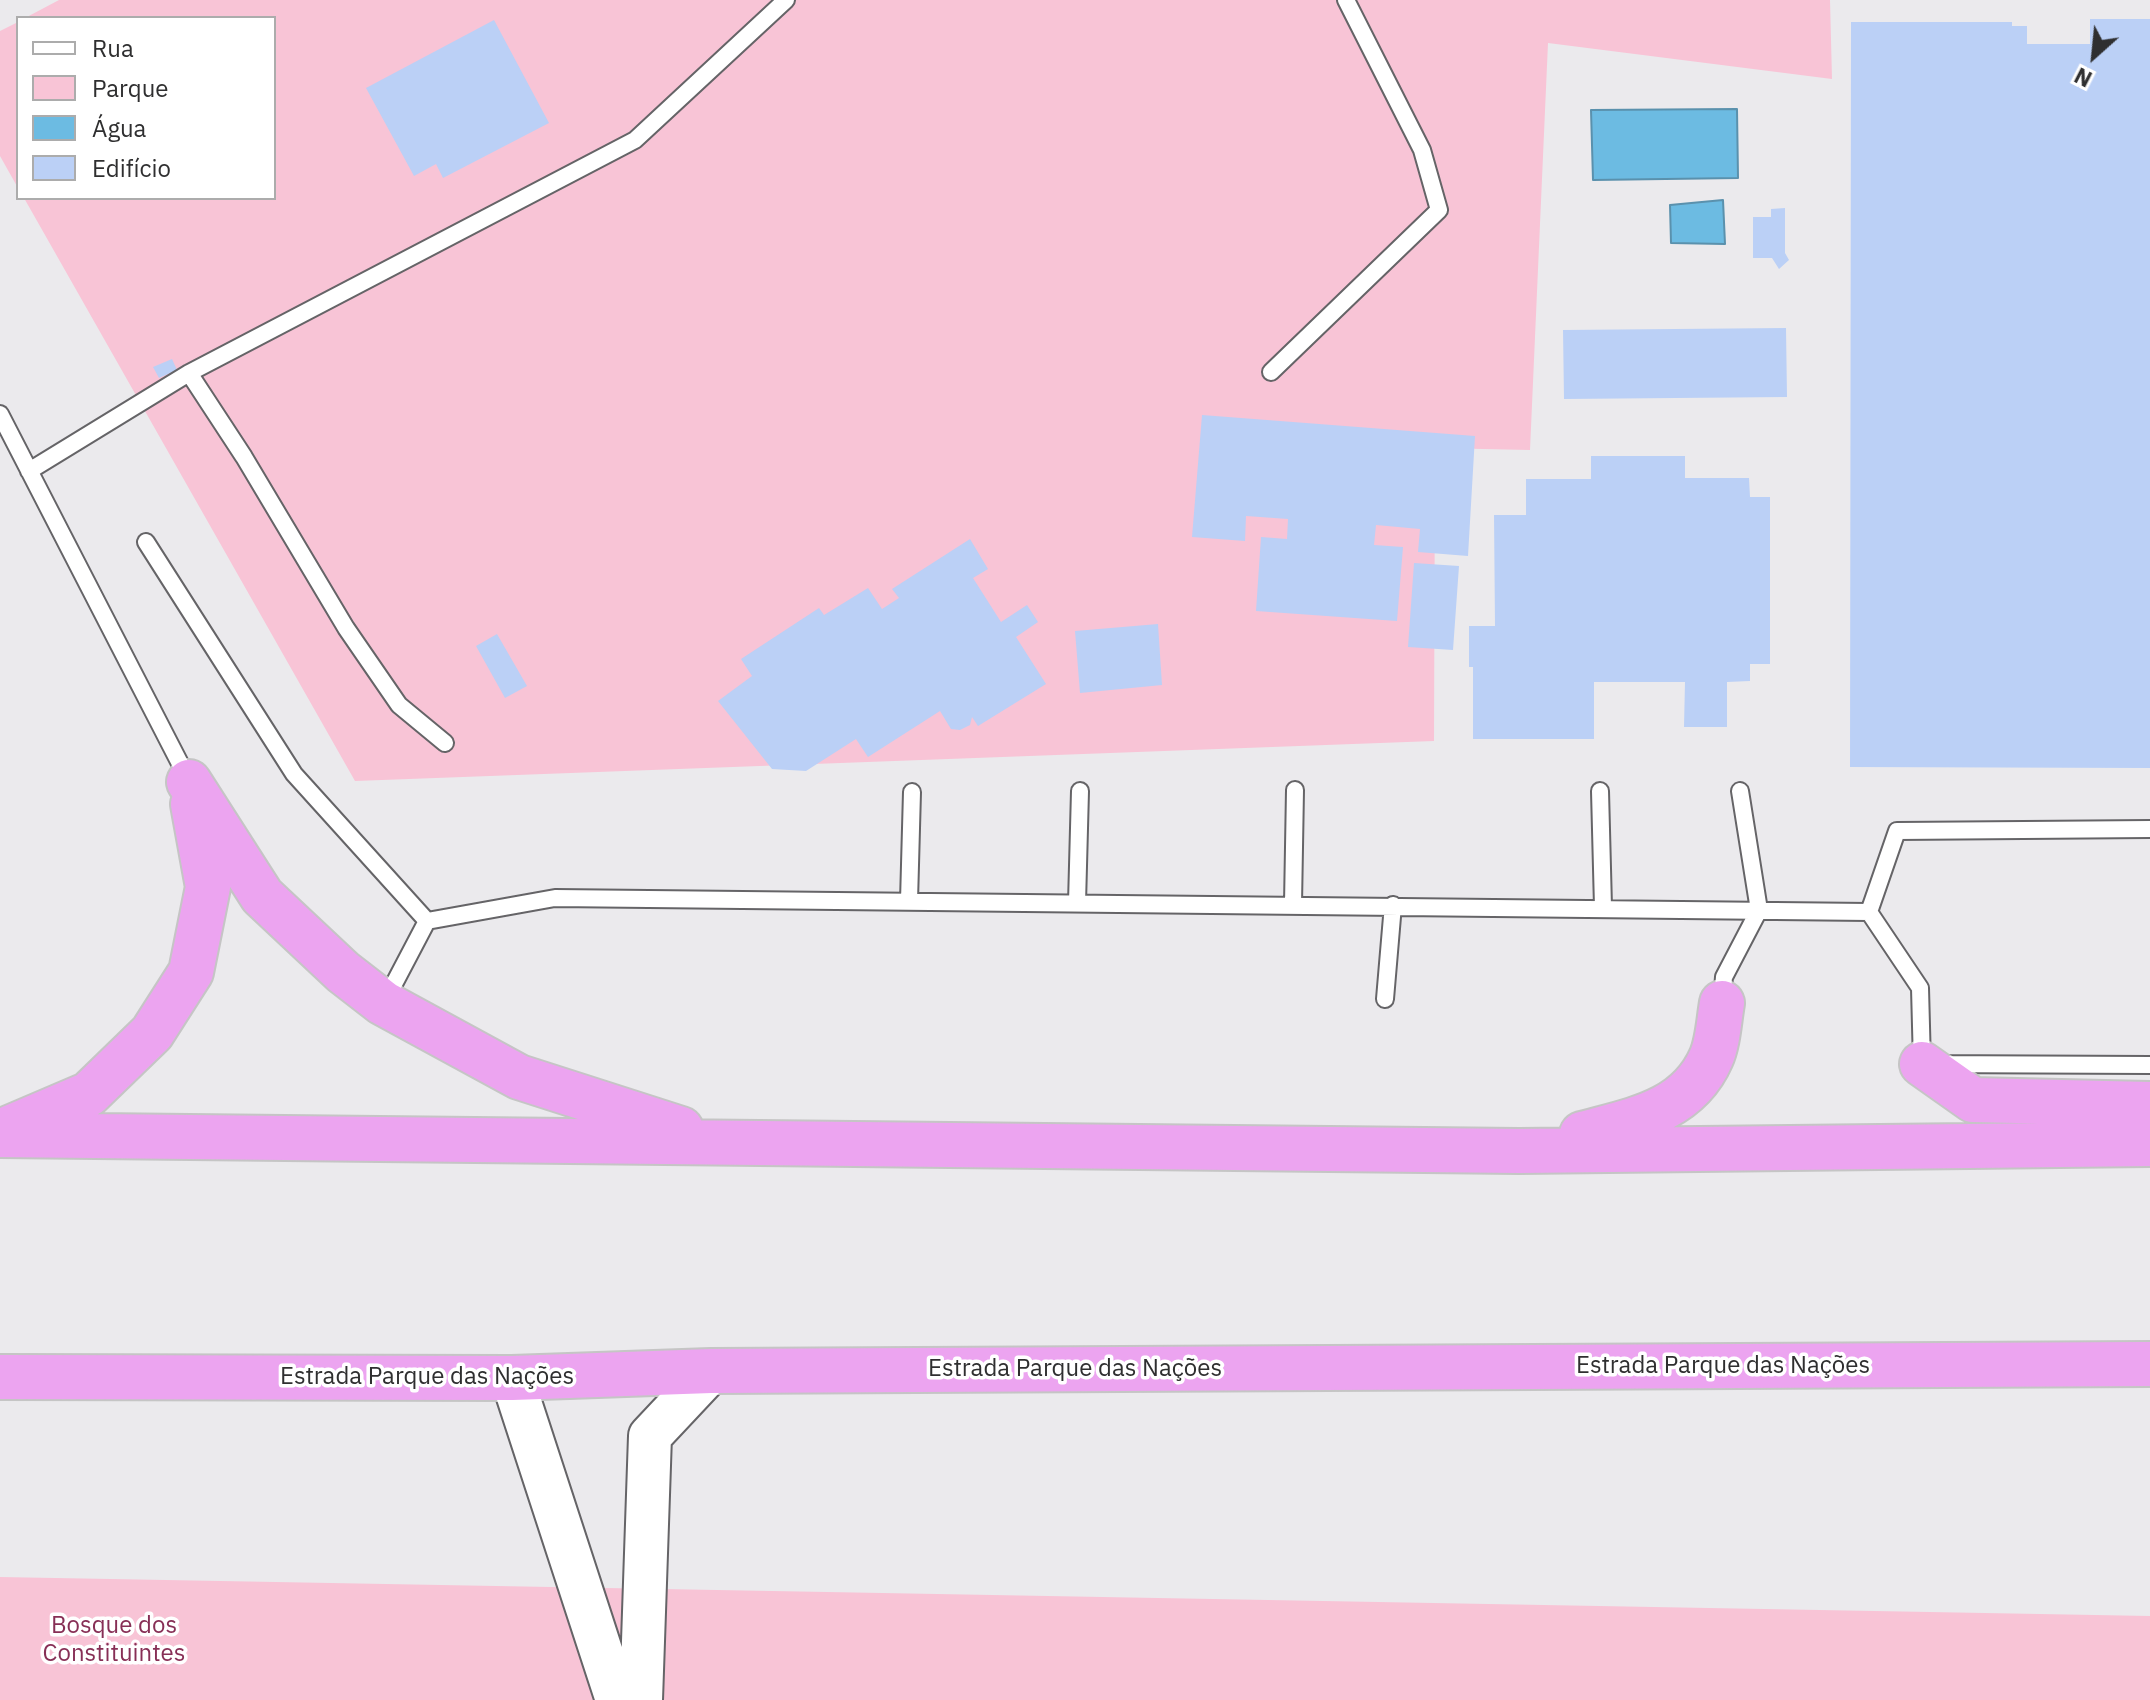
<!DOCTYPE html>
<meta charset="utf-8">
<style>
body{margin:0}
#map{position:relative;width:2150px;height:1700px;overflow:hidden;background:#ebeaed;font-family:"IBM Plex Sans",sans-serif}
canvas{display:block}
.legend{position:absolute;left:16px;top:16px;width:260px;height:184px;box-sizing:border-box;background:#fff;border:2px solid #acacac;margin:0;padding:10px 14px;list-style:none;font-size:24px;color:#2f2f30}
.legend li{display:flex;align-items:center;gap:16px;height:40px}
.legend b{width:40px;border:2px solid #acacac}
.north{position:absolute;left:2054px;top:16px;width:80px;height:80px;-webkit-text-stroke:6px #fff;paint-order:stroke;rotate:207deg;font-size:22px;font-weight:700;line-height:32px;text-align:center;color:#2f2f30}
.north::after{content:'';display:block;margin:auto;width:28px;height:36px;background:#2f2f30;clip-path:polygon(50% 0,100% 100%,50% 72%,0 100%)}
</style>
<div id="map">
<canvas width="2150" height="1700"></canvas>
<ul class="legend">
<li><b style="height:10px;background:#fff"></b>Rua</li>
<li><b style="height:22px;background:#f8c4d6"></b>Parque</li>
<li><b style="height:22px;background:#6cbbe2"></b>Água</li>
<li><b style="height:22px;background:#bbd0f6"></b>Edifício</li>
</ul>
<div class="north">N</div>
</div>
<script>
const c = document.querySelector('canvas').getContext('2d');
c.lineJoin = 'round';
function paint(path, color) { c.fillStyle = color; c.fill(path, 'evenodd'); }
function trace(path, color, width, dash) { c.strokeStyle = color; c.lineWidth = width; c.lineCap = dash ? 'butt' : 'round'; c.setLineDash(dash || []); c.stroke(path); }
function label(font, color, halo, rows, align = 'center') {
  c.font = font + ' "IBM Plex Sans",sans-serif'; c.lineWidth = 7; c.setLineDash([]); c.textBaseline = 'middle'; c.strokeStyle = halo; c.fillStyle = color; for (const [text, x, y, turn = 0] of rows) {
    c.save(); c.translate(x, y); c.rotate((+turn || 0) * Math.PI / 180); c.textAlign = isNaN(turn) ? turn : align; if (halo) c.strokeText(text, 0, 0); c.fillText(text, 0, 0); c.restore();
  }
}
const green = new Path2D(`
 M59 0H1830L1832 79 1548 43 1530 450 1435 448 1434 741 355 781 24 198H274V18H25Z
 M18 22V188L0 156V31Z
 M0 1577 2150 1616V1700H0Z`);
const water = new Path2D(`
 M1737 109 1738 178 1593 180 1591 110Z
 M1723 200 1725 244 1671 243 1670 205Z`);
const building = new Path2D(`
 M2090 19H2150V768L1850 767 1851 22H2012V26H2027V44H2090Z
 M494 20 549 123 443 178 436 164 414 176 366 88Z
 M1785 208V253L1789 260 1779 269 1772 258H1753V217H1771V209Z
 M1786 328 1787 397 1564 399 1563 330Z
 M172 359 177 370 159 378 153 367Z
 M1202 415 1475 436 1468 556 1418 552 1420 529 1376 525 1374 545 1403 547 1397 621 1256 611 1261 537 1287 539 1288 519 1246 516 1245 541 1192 537Z
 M1591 456H1685V478H1749L1750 497H1770V664H1750V681L1727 682V727H1684L1685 682H1594V739H1473V667H1469V626H1495L1494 515H1526V479H1591Z
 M970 539 988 569 973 578 1001 622 1027 605 1038 622 1016 637 1046 684 978 726 972 717 970 725 960 730 951 729 940 711 868 757 856 739 806 771 772 769 718 701 752 676 741 659 819 608 824 615 868 588 882 609 899 598 892 589Z
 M1414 563 1459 566 1453 650 1408 647Z
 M1158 624 1162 685 1080 693 1075 631Z
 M497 634 527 686 505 698 476 646Z`);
const service = new Path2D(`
 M1271 372 1439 210 1422 150 1346 0
 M189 373 244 457 346 628 399 705 445 743
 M0 414 188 779
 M29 471 189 373 635 140 786 0
 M146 542 294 774 427 921
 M1600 791 1603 907
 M2150 829 1897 831 1869 912 1920 988 1922 1064 2150 1065
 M909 901 912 792
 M1077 903 1080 791
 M1293 904 1295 790
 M1385 999 1393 905
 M385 1001 427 921 555 898 1869 912
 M1722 1001 1724 977 1759 910 1740 791`);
const tertiary = new Path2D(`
 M512 1378 617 1700
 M641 1700 650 1436 711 1371`);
const trunk = new Path2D(`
 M189 782 262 896 343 972 383 1003 519 1077 681 1129
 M1922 1064 1973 1100 2150 1104
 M7 1129 89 1094 152 1033 191 972 208 887 193 804
 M1582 1134C1633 1120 1687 1112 1711 1058 1718 1043 1719 1020 1722 1003
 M0 1135 1519 1151 2150 1144
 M0 1377 512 1378 711 1371 2150 1364`);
const streetNames = [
 ["Estrada Parque das Nações",1723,1366],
 ["Estrada Parque das Nações",1075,1369],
 ["Estrada Parque das Nações",427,1377]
];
const parkNames = [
 ["Bosque dos",114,1626],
 ["Constituintes",114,1654]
];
paint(green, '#f8c4d6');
paint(water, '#6cbbe2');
trace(water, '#5a91ad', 2);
paint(building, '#bbd0f6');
trace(service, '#656467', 20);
trace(tertiary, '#656467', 46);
trace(trunk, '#c5c5c5', 48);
trace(service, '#fff', 16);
trace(tertiary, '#fff', 42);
trace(trunk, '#eca4f0', 44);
label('24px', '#2f2f30', '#fff', streetNames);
label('24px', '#872f56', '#fff', parkNames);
</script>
